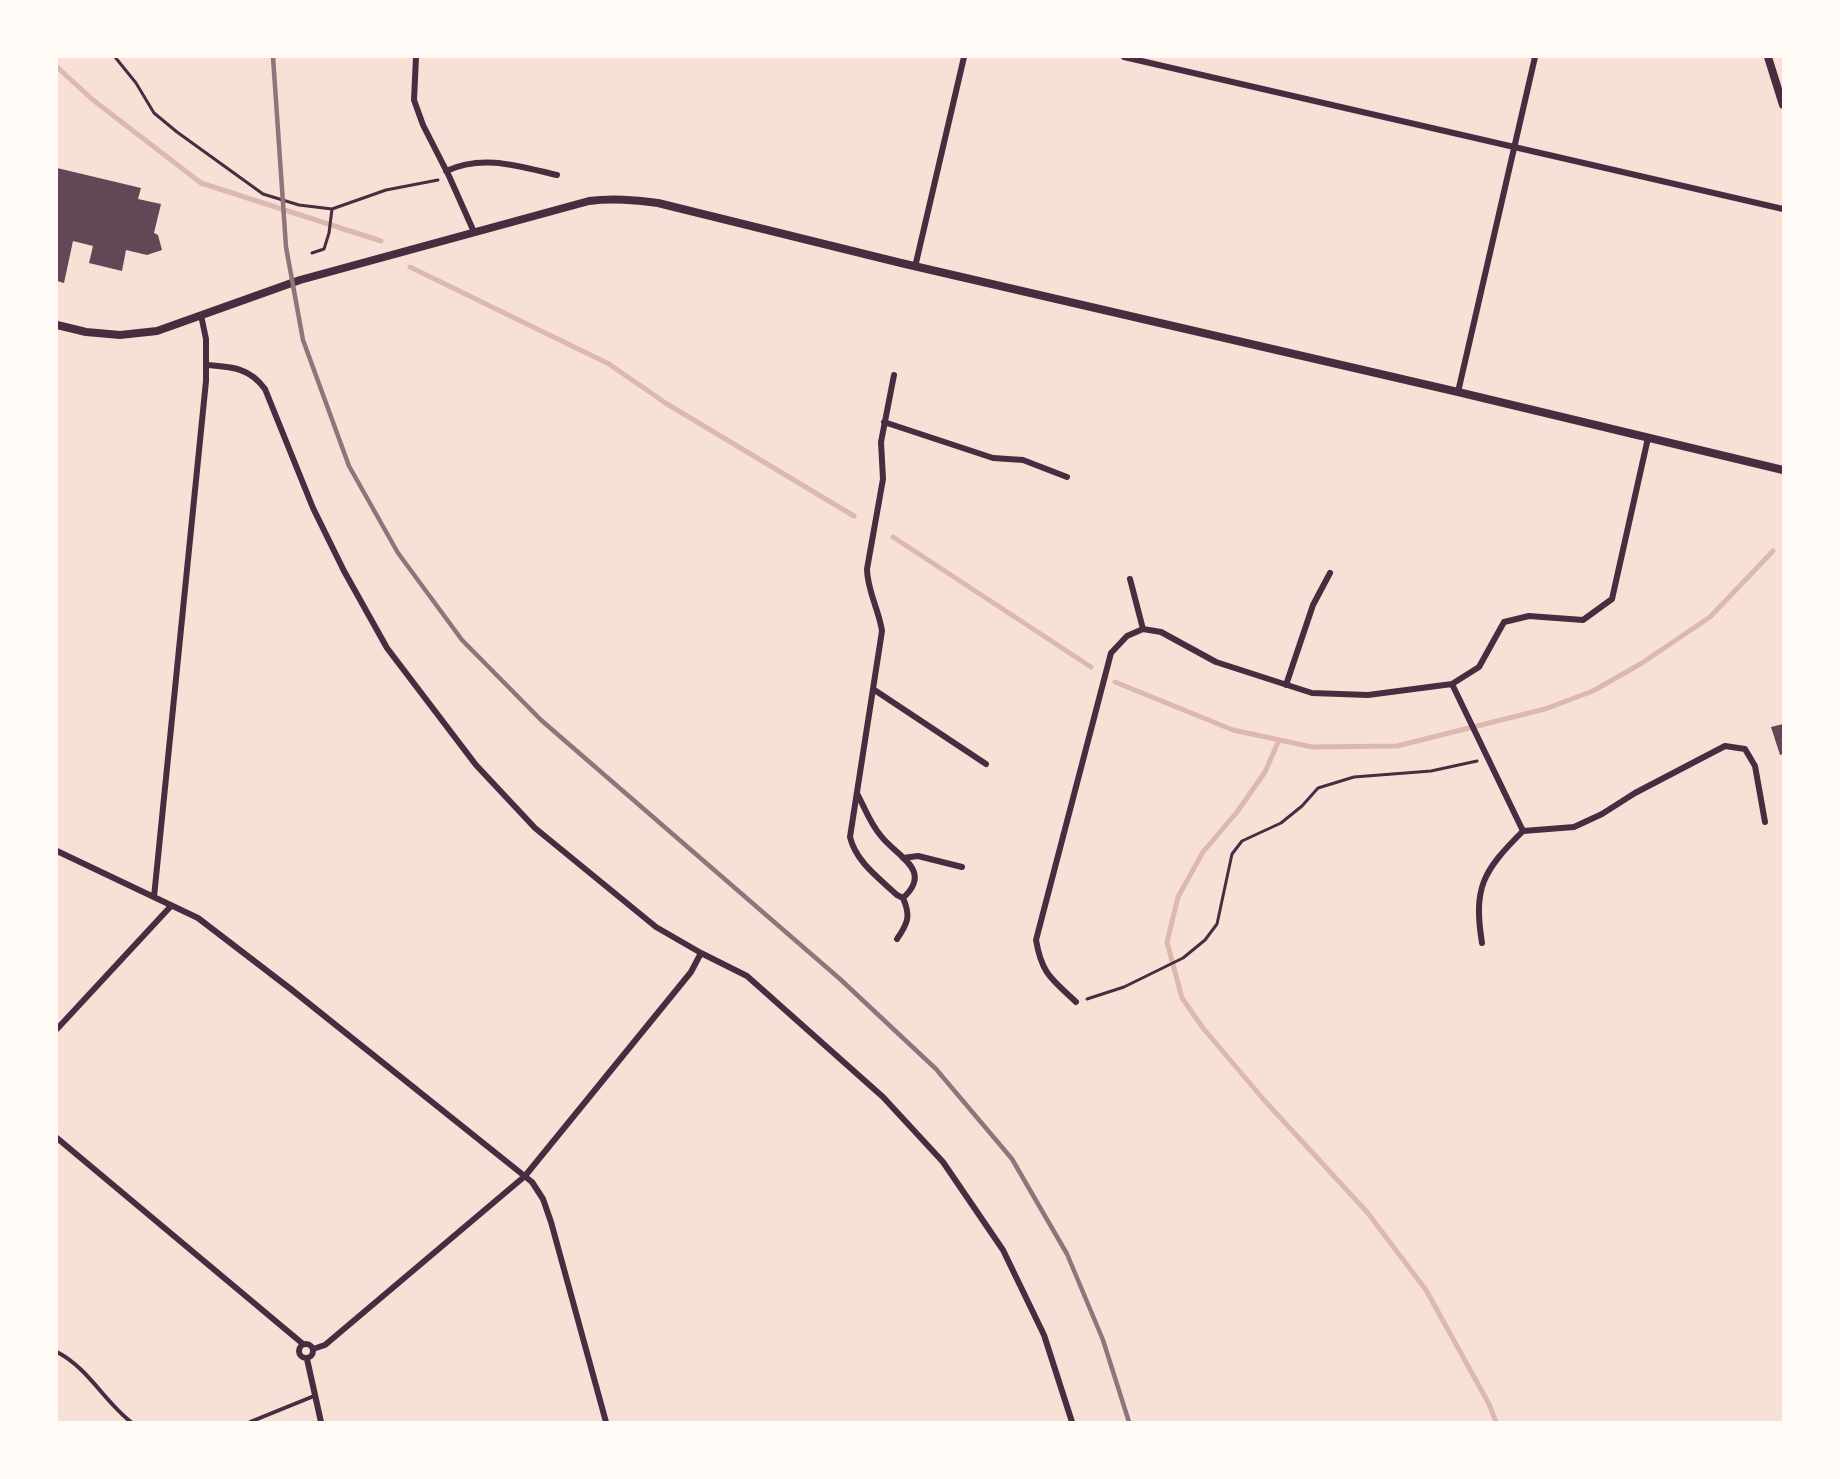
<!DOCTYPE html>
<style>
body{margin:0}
#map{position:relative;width:1840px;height:1479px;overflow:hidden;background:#f7e1d7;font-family:"PT Serif",serif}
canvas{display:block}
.frame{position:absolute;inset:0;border:58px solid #fffaf5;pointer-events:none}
</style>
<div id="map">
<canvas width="1840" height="1479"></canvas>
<div class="frame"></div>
</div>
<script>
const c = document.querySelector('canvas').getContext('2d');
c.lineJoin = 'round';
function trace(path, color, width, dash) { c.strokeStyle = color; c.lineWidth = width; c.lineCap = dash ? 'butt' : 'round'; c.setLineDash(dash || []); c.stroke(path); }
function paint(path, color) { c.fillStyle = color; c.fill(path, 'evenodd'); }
const stream = new Path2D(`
 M57 67 93 100 201 183 381 241
 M410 267 609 364 667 404 854 516
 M893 537 1091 667
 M1115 682 1233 730 1312 747 1397 746 1545 709 1593 691 1642 663 1710 617 1773 551
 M1279 740 1265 772 1237 812 1203 852 1178 897 1167 942 1182 998 1203 1028 1264 1100 1367 1212 1426 1290 1489 1404 1496 1422`);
const building = new Path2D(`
 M57 168 141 188 138 199 161 204 154 233 158 235 162 250 147 255 126 250 122 271 89 263 93 246 73 241 64 283 57 281Z
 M1783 724V754L1780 755 1771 727Z`);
const path = new Path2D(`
 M115 57 136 83 154 113 177 132 263 194 299 205 332 209 386 190 438 180
 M312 253 324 249 329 233 332 209
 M1087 999 1124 987 1183 958 1205 940 1217 924 1232 854 1242 841 1281 823 1302 806 1318 788 1354 777 1431 771 1477 761`);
const service = new Path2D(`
 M57 1352C88 1368 104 1401 131 1422
 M250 1422 314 1396`);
const minor = new Path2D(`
 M416 57 414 100 423 125 449 176 474 232
 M1124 57 1783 209
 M446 171C483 154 518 166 557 175
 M915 267 964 57
 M206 365C231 367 249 367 265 389L313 508 344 571 387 648 476 765 535 828 656 927 701 953 747 976 883 1097 943 1162 1003 1250 1044 1335 1072 1422
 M1458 392 1535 57
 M884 422 993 458 1023 460 1067 477
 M1130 579 1143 629
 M1452 684 1523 831 1574 827 1602 814 1635 793 1725 746 1745 749 1755 766 1765 822
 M1286 685 1313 605 1330 573
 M873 689 986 764
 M858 795C865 809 871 825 881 836 896 856 934 870 903 898L897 895C879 878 856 862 850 837L882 631C879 610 867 590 867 569L883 479 881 442 894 375
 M57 851 198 918 292 990 532 1182 543 1199 551 1222 606 1422
 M903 858 918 856 962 867
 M154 897 206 381V339L201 315
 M897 939C908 923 911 916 903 898
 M1482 943C1473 887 1483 871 1523 831
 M1076 1002C1052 979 1042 975 1036 940L1111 653 1127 636 1143 629 1161 632 1216 662 1312 693 1368 695 1452 684 1479 667 1504 622 1529 616 1583 620 1612 599 1648 438
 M57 1029 171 906
 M57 1138 303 1344
 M299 1351a7 7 0 1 1 14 0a7 7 0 1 1-14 0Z
 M313 1349 325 1345 525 1176 691 972 701 953
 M307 1359 321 1422`);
const tertiary = new Path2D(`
 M1768 57 1783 105
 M57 325 86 332 120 335 157 331 300 280 589 201C613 198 634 200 658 203L901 263 1458 392 1783 470`);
const rail = new Path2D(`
 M273 57 286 247 303 340 349 466 398 553 462 640 541 720 840 979 936 1069 1012 1159 1067 1254 1103 1340 1129 1422`);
trace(stream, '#dcb8b0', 5);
paint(building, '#644757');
trace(path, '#4a2c40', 3);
trace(service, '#4a2c40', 4);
trace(minor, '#4a2c40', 6);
trace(tertiary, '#4a2c40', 8);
trace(rail, '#8f747c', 4.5);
</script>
